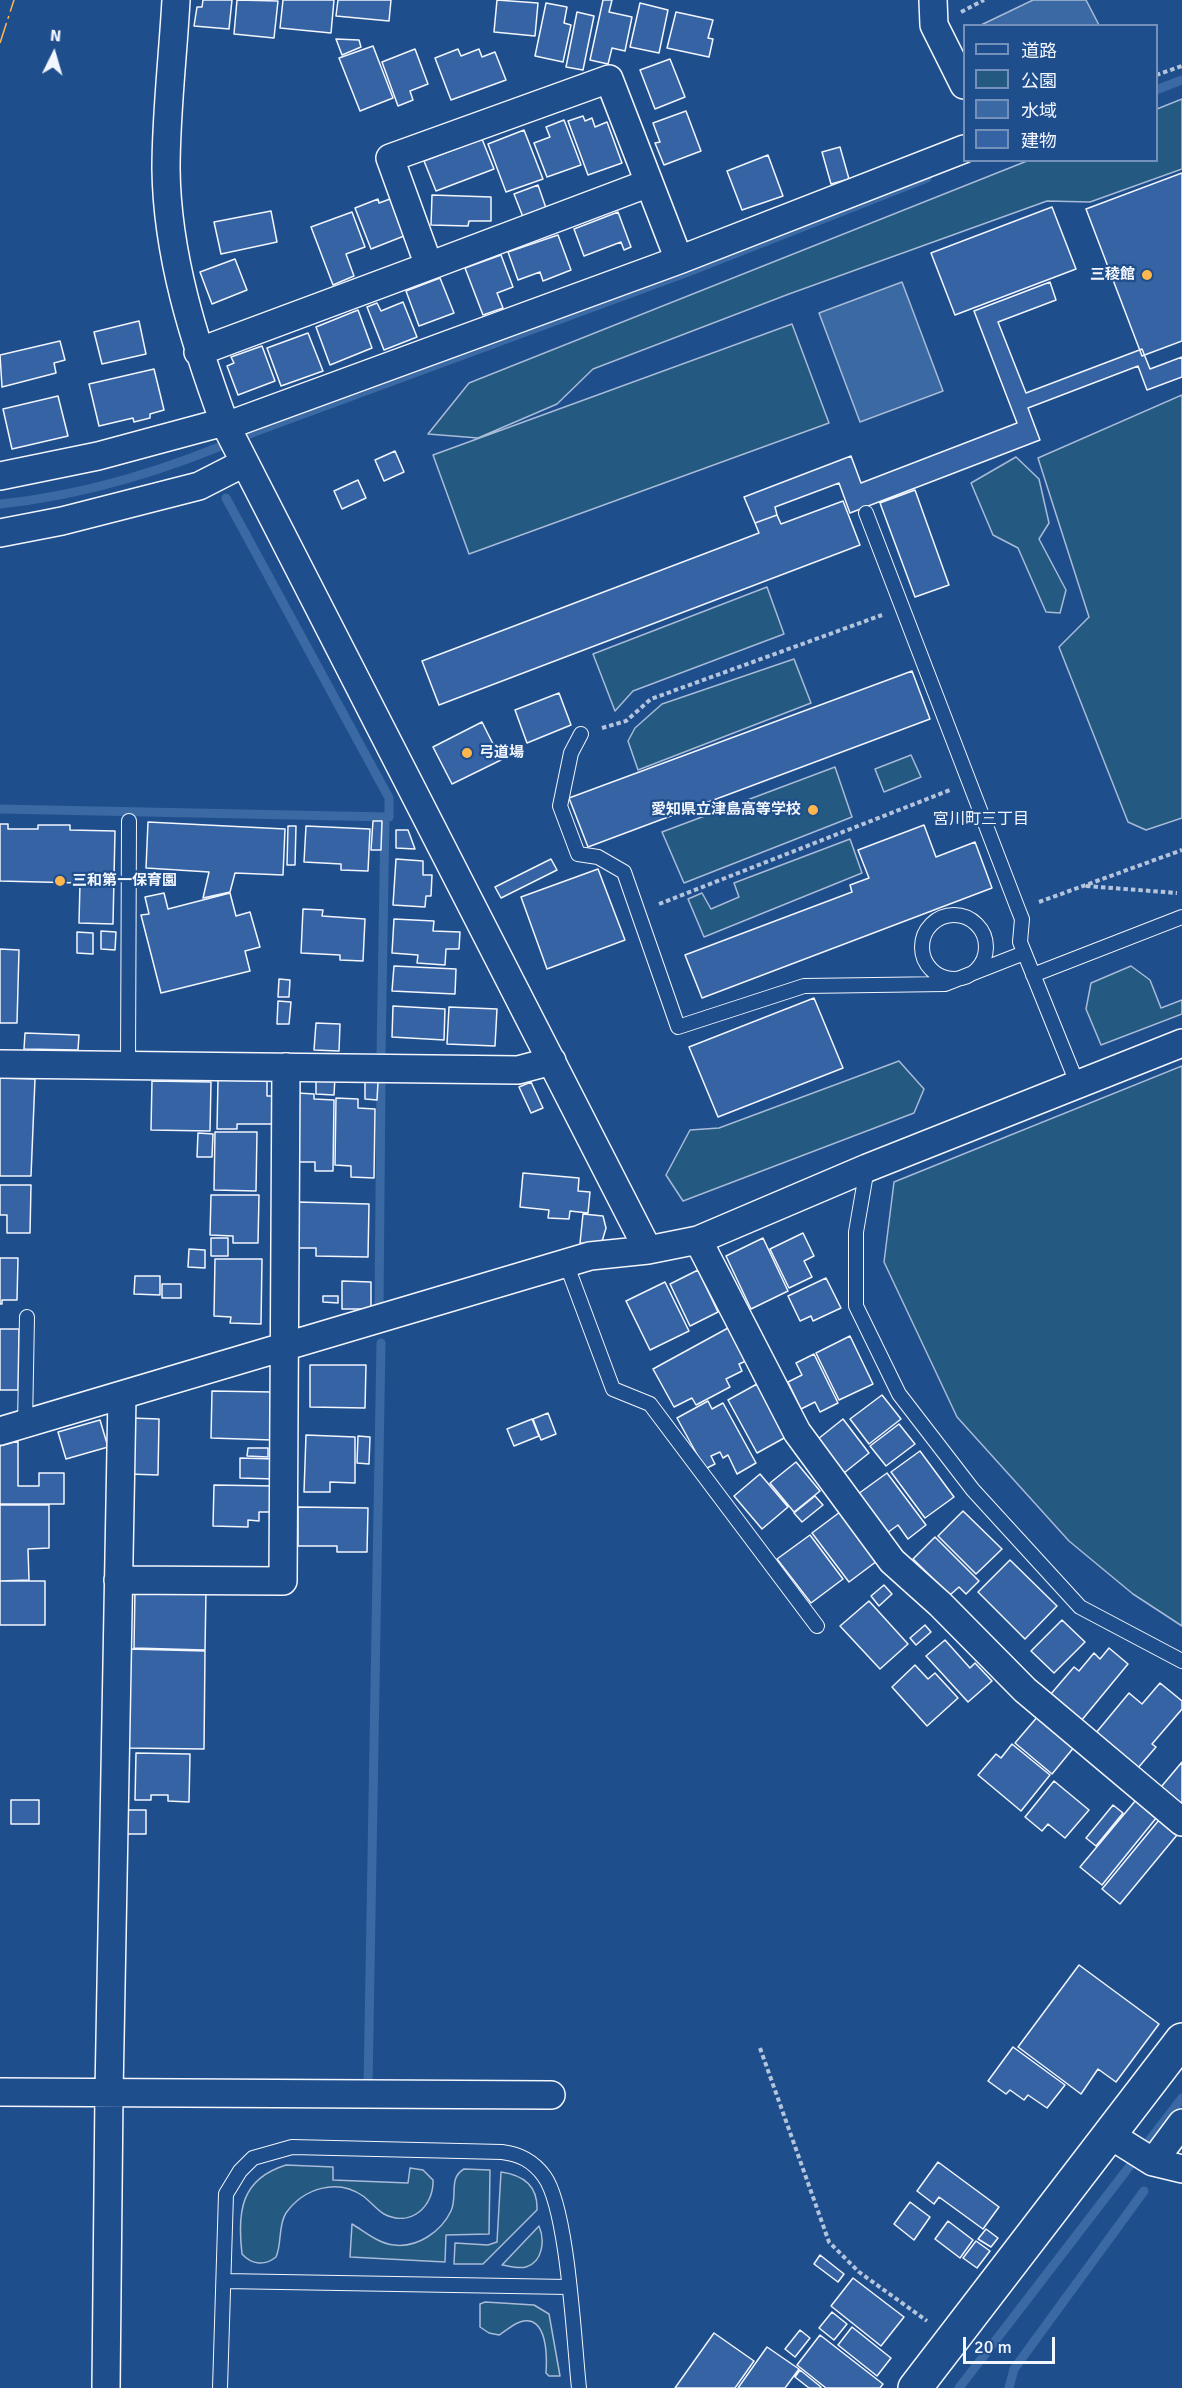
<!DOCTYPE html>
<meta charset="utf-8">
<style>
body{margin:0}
#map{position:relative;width:1182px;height:2388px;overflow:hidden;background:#1f4e8c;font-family:Signika,"Noto Sans JP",sans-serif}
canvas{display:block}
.legend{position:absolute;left:963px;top:24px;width:195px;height:138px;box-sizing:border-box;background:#1f4e8c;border:2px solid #7391ba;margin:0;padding:8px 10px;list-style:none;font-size:18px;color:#f2f6ff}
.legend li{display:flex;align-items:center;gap:12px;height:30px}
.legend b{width:30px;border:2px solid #7391ba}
.north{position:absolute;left:24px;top:24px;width:60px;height:60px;-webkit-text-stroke:4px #1f4e8c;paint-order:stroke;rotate:5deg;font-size:16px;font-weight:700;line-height:24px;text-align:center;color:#f2f6ff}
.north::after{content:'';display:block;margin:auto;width:21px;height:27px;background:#f2f6ff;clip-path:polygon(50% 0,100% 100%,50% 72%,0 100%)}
.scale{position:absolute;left:963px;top:2337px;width:92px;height:27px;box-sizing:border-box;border:3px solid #f2f6ff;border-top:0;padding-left:8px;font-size:18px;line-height:21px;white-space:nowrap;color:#f2f6ff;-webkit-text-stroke:4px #1f4e8c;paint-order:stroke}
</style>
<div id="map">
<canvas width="1182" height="2388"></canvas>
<ul class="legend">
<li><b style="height:8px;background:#1f4e8c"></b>道路</li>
<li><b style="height:16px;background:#245a82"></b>公園</li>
<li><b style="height:16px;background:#3b69a3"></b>水域</li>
<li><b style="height:16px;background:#3563a3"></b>建物</li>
</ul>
<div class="north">N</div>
<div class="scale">20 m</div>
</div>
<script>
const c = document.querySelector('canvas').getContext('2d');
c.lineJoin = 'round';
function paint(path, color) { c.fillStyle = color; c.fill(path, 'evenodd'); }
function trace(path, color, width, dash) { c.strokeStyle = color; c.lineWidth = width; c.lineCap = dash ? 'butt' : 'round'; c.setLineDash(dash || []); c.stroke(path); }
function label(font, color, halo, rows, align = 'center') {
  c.font = font + ' Signika,"Noto Sans JP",sans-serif'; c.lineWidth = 4.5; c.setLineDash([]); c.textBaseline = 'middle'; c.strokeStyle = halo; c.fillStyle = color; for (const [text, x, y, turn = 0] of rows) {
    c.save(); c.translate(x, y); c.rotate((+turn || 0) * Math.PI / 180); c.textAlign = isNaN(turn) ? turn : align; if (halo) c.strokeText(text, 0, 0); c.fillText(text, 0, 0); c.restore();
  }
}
const green = new Path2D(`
 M1182 99V169L1090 202 1047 201 789 294 593 369 557 404 478 438 428 434 469 383 1027 161 1156 160 1157 109Z
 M792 324 829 423 469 554 433 455Z
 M1182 395V818L1146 830 1128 822 1059 647 1089 617 1038 458Z
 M1016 457 1039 479 1049 523 1039 539 1066 590 1060 613 1046 612 1018 548 993 535 971 483Z
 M767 587 784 634 633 691 615 711 593 654Z
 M794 659 811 703 638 770 628 741 635 728 662 704Z
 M911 755 921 777 884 792 875 769Z
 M835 767 852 817 684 883 662 832Z
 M850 839 862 873 704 937 688 899 702 893 711 909 739 897 734 883Z
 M1131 966 1150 980 1161 1008 1182 1000V1014L1101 1045 1086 1009 1091 983Z
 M899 1061 924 1089 914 1113 683 1201 666 1175 690 1130 719 1128Z
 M1182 1066V1626L1133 1594 1069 1541 957 1417 884 1262 894 1182Z
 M286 2165 333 2167V2180L408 2183 410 2168 423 2170 433 2180C434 2206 411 2228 384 2214 377 2210 370 2201 363 2196 337 2178 304 2188 286 2213 278 2225 282 2244 276 2257 265 2266 252 2265 242 2254 237 2211 241 2179 286 2165Z
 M464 2169 490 2170 489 2234 446 2235 445 2262 350 2257 352 2224C364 2231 379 2244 394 2245 417 2248 441 2232 451 2211 458 2196 448 2178 464 2169Z
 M501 2172C523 2175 538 2186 537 2210L483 2264H454L455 2243 488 2245 497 2242Z
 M539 2226C545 2240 543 2262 526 2267 519 2269 509 2266 502 2265Z
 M485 2302 534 2305 549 2314 560 2376H549L546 2373C547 2358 548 2313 520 2322 513 2324 506 2331 499 2335L489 2333 480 2327V2304Z`);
const water = new Path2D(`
 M1033 0H1086L1099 25H981Z
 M902 282 943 391 860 422 819 313Z`);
const stream = new Path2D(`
 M1156 90 1182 80
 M0 504C88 495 176 467 257 431L688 272 927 178
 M0 809 389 817V798L226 498
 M381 1056 385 817
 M379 1308 381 1081
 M368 2086 381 1343
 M959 2388 1182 2098
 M1009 2388 1014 2369 1144 2191`);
const building = new Path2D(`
 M203 0H232L229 29 194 26 197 7H202Z
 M237 0 278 1 274 38 234 34Z
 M283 0H334L331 33 280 28Z
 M338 0H391L389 21 336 16Z
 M497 0 538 3 535 36 494 32Z
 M603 0H612L609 12 632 17 625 51 612 48 608 64 590 60Z
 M546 3 567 7 564 23 571 25 563 62 535 56Z
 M640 3 668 10 659 53 630 47Z
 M577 12 594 16 583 70 566 67Z
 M676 12 713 20 708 38 713 39 709 57 667 48Z
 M336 39 359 40 361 47 342 55Z
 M373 46 393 98 360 111 339 58Z
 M415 49 428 84 410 91 413 100 398 106 382 62Z
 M458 49 461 56 479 49 482 57 495 52 506 80 451 100 435 58Z
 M670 59 685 97 655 109 640 70Z
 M686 111 701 151 664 165 655 143 660 142 653 123Z
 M583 116 585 121 592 118 595 127 607 122 622 163 588 175 568 121Z
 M564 120 581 165 547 177 534 143 550 137 546 127Z
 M524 130 543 179 506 192 488 144Z
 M482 139 494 169 436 191 424 161Z
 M840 147 849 179 831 184 822 152Z
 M768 155 783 196 742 210 727 171Z
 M1182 173V341L1142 356 1086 209Z
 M538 185 546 208 523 217 514 194Z
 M432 195 491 197V221H469L468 226 431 225Z
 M378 199 379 203 390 199 404 236 371 249 355 208Z
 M1052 207 1076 269 955 315 931 253Z
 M271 211 277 242 221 254 214 222Z
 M352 212 365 247 346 254 354 276 333 285 311 227Z
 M618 212 631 247 624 250 621 242 584 256 574 229Z
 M558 235 571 270 543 281 540 272 518 280 508 252Z
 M501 255 513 287 497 293 503 308 483 315 465 268Z
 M235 259 247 290 212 304 200 272Z
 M440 278 454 313 419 326 406 291Z
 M1050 282 1056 300 998 322 1026 393 1142 349 1150 369 1182 357V377L1147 390 1138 366 1028 408 1040 440 850 513 839 483 775 507 777 515 755 523 744 497 851 456 861 483 1017 423 974 311Z
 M403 302 417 337 384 350 367 307 377 303 381 311Z
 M358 310 372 348 330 365 316 327Z
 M139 321 146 354 102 364 94 332Z
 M308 333 323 371 281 386 267 348Z
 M60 341 65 360 54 363 56 373 2 387 0 355Z
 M262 346 275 381 238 395 227 366 234 363 231 357Z
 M154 369 164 410 150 414V418L134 422 133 418 99 426 89 384Z
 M58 396 68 436 12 449 3 409Z
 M395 451 404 472 384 481 375 460Z
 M358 480 366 498 342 509 334 491Z
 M915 490 949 585 915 597 880 503Z
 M843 501 860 545 439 705 422 661 759 533 755 523 777 515 781 524Z
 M912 671 930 719 588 847 569 798Z
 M559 693 571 725 527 743 515 710Z
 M482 722 501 760 452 784 433 747Z
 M373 821H382L381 850H371Z
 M148 822 285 829 283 875 235 873 230 892 203 898 209 872 146 868Z
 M0 824H8V829H38V825H70V830L115 831 113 924 79 923 80 883 0 881Z
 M924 825 936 857 975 842 992 888 702 998 685 955 852 892 850 885 869 878 858 850Z
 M288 826H296L295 865H287Z
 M306 826 370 829 368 871 341 870V864L304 862Z
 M396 830H408L415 849 396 848Z
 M396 859 423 861V875H432L431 896H426L425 907 393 905Z
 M551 859 557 870 501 898 495 887Z
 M598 869 625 940 547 969 521 897Z
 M164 893 168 909 230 893 236 916 250 912 260 947 245 951 250 971 161 993 141 915 149 914 145 897Z
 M303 909 323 910 322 916 365 919 363 961 340 960V955L301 953Z
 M394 919 434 921 433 931 460 932 459 949H446L445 965 417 963 418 955 392 953Z
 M101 931 116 932 115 950 101 949Z
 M77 932 93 933V954L77 953Z
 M0 949 19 950 17 1023H0Z
 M394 966 456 969 455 994 392 991Z
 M279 979 290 980 289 997H278Z
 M814 998 843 1068 718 1117 689 1047Z
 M278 1001 291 1002 289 1024H277Z
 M393 1006 445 1009 444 1040 392 1037Z
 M449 1007 497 1009 495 1046 447 1044Z
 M316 1023 340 1024 339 1051 314 1050Z
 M25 1033 79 1035 78 1050 24 1049Z
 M316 1076 335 1077 334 1095 316 1094Z
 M0 1078 35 1079 31 1176H0Z
 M218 1080 267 1081V1096H273L272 1124H237V1129H217Z
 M152 1081 211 1082 210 1131 151 1130Z
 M365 1082H378L377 1100 365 1099Z
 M531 1082 543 1108 531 1113 519 1087Z
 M298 1093 314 1094V1099L334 1100 333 1171H315V1162H297Z
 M336 1098 358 1099V1108L375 1109 374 1178 351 1177V1166L335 1165Z
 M215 1132H257L256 1191 214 1190Z
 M198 1133 213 1134 212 1157H197Z
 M523 1173 579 1178 578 1191 590 1192 588 1213 570 1211 569 1219 548 1218 549 1210 520 1207Z
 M0 1185H31L30 1233H7V1215H0Z
 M211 1195H259L258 1243H233V1236L210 1235Z
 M298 1202 369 1204 368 1257 316 1256V1248H297Z
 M583 1214 603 1216 606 1228 601 1245 580 1243Z
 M803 1233 814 1256 804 1261 812 1277 789 1288 770 1249Z
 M211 1238H228V1256H211Z
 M763 1238 788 1291 751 1309 726 1256Z
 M189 1249 205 1250V1268L188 1267Z
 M0 1258H18L17 1300H2V1304H0Z
 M215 1259H262L261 1324 230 1323 231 1317 214 1316Z
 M698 1270 718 1312 690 1326 670 1284Z
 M135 1276H160V1295L134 1294Z
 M826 1278 841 1308 813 1321 811 1316 800 1321 788 1296Z
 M342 1281 371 1282V1309H342Z
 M665 1282 689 1331 650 1350 626 1301Z
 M162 1284H181V1298H162Z
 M323 1296H338V1303L323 1302Z
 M728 1328 746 1361 739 1364 742 1371 726 1379 730 1387 696 1405 692 1398 674 1407 653 1369Z
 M0 1329H19L18 1390H0Z
 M850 1336 873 1384 839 1400 816 1353Z
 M814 1354 838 1403 820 1412 815 1402 801 1409 788 1382 802 1375 796 1363Z
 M310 1365H366L365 1408 310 1407Z
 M757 1384 786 1437 757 1453 728 1400Z
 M212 1391 273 1392 272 1440 211 1438Z
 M882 1395 901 1419 869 1444 850 1419Z
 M708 1401 712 1409 723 1403 756 1463 737 1474 728 1455 723 1458 720 1452 711 1456 715 1464 705 1469 677 1418Z
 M548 1413 556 1434 541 1440 533 1419Z
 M131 1418 159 1419 158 1475 129 1474Z
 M532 1419 539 1436 514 1446 507 1429Z
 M843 1419 869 1453 844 1473 818 1439Z
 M100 1420 108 1447 66 1459 58 1432Z
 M899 1424 915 1444 886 1466 870 1446Z
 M306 1435 355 1437V1483L330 1482V1492H304Z
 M358 1436 370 1437 369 1464 357 1463Z
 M18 1441V1486H39V1473H64V1504H0V1446Z
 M248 1448H268V1457L247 1456Z
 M920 1451 954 1497 925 1518 891 1472Z
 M240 1458 274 1459V1479L240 1478Z
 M796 1462 820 1491 794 1512 770 1483Z
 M887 1473 926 1525 908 1539 898 1525 887 1533 858 1494Z
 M760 1474 788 1507 762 1529 734 1496Z
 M214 1485 273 1486V1512H259V1521L248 1520V1527L213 1526Z
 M815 1496 823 1505 802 1522 794 1513Z
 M0 1505H49V1548L28 1549 29 1580 0 1581Z
 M298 1507 368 1508 367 1552H337V1546H298Z
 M963 1511 1002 1549 976 1574 938 1536Z
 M840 1512 877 1561 849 1582 812 1533Z
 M810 1535 843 1579 811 1603 777 1559Z
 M935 1537 979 1581 966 1594 959 1587 950 1595 913 1559Z
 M1010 1560 1057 1606 1025 1639 978 1592Z
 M0 1581H45V1625H0Z
 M884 1585 892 1594 879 1606 871 1596Z
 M135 1589 206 1590 205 1650 134 1648Z
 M869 1601 908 1644 880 1669 840 1626Z
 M1062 1620 1085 1642 1054 1673 1031 1651Z
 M925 1625 931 1632 916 1645 910 1638Z
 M945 1640 970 1668 975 1663 992 1681 968 1702 926 1656Z
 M1109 1648 1128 1664 1081 1721 1050 1695 1074 1667 1079 1671 1094 1653 1100 1659Z
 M128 1649 205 1651 204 1749 126 1748Z
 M915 1665 928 1679 935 1673 958 1698 927 1726 892 1687Z
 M1160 1683 1182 1701V1709L1152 1744 1156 1747 1137 1769 1095 1734 1129 1693 1142 1704Z
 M1039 1715 1075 1746 1052 1774 1015 1743Z
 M1012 1744 1050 1775 1021 1811 978 1775 996 1754 1001 1758Z
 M136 1753 190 1754 189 1802 168 1801V1795H151V1800H135Z
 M1182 1762V1805L1161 1787Z
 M1054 1781 1089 1810 1065 1838 1048 1824 1042 1831 1025 1817Z
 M11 1800H39V1824H11Z
 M1136 1800 1157 1817 1102 1885 1080 1867Z
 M1113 1805 1123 1813 1096 1846 1086 1838Z
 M121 1810H146V1834H120Z
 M1159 1820 1177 1835 1120 1904 1102 1889Z
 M1079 1965 1159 2024 1116 2082 1098 2069 1081 2094 1018 2047Z
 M1013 2047 1065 2085 1047 2108 1028 2095 1024 2100 1010 2090 1006 2094 988 2081Z
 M938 2162 999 2207 983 2229 939 2197 934 2204 917 2191Z
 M910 2202 930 2217 914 2240 894 2224Z
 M948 2221 973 2240 960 2258 935 2239Z
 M986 2229 998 2238 991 2247 978 2239Z
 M976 2241 990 2251 977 2268 963 2258Z
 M820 2255 844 2274 838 2282 814 2264Z
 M853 2278 904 2317 881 2346 831 2306Z
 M832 2312 847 2324 834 2340 819 2328Z
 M852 2327 891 2358 877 2376 838 2345Z
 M800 2330 810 2338 795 2357 785 2349Z
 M714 2333 754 2361 735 2388H675Z
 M820 2335 883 2384 880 2388H826L797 2365Z
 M767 2347 799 2369 785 2388H738Z
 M800 2370 821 2387V2388H809L795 2377Z`);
const path = new Path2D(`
 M961 12 984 0
 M1156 75 1182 66
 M602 728 626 721 651 699 882 615
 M1086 886 1177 893
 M1039 902 1182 850
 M659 904 950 790
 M760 2048 829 2242 859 2272 927 2321`);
const lane = new Path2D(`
 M866 513 1018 909 1022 919 1020 942 1077 1083
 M581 734 571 753 560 806 578 854 598 857 624 872 678 1027 804 986 945 984 1024 953
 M922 947a32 32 0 1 1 64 0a32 32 0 1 1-64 0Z
 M1033 975 1182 917
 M128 1066 129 821
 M867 1168 856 1232V1306L899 1394 973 1490 1080 1607 1182 1661
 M566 1263 613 1389 650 1404 817 1626
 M25 1424 27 1317
 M224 2281 568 2287
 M220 2388 226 2194 240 2171 253 2158 292 2147 502 2152C520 2154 533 2161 544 2176 568 2208 574 2343 579 2388`);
const street = new Path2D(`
 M176 0C173 56 166 113 166 169 167 256 194 340 224 422L648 1250
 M933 0 934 25 964 85
 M429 266 649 183
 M198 352 429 266 390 158 609 79 679 260
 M226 426 679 260 964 149
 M0 476 98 456 224 422
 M0 533 62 521 199 486 244 463
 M0 1064 518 1070 552 1061
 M698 1240 797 1432 892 1561 940 1604 1025 1690 1182 1822
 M0 1431 590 1256 648 1250 698 1240 867 1168 1182 1043
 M118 1580 283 1581 286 1067
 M0 2092 551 2095
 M1110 2135 1153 2162 1182 2169
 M1153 2162 1182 2123
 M106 2388 109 2093 122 1396`);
const secondary = new Path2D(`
 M915 2388 1182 2040`);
const power = new Path2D(`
 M0 43 14 0`);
const markers = [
 [1147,275,6,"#ffb74d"],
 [467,753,6,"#ffb74d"],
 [813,810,6,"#ffb74d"],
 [60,881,6,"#ffb74d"]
];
const poiNames = [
 ["三稜館",1135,275],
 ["弓道場",479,753,"left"],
 ["愛知県立津島高等学校",801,810],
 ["三和第一保育園",72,881,"left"]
];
const neighbourhoodNames = [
 ["宮川町三丁目",981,820]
];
paint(green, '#245a82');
trace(green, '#a8bbd7', 1.5);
paint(water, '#3b69a3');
trace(water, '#a8bbd7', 1.5);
trace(stream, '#3b69a3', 9);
paint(building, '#3563a3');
trace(building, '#f2f6ff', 1.5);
trace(lane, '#f2f6ff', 16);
trace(street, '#f2f6ff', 30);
trace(secondary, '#f2f6ff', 36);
trace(path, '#b3c4dc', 4, [4.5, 3]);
trace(lane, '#1f4e8c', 14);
trace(street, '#1f4e8c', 27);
trace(secondary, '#1f4e8c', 33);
trace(power, '#ffb74d', 1.5, [21, 4.5, 3, 4.5]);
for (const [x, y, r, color] of markers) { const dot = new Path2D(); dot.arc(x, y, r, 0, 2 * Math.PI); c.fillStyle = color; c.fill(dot); trace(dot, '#1f4e8c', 2); }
label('bold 15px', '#f2f6ff', '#1f4e8c', poiNames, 'right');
label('16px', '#f2f6ff', '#1f4e8c', neighbourhoodNames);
</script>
